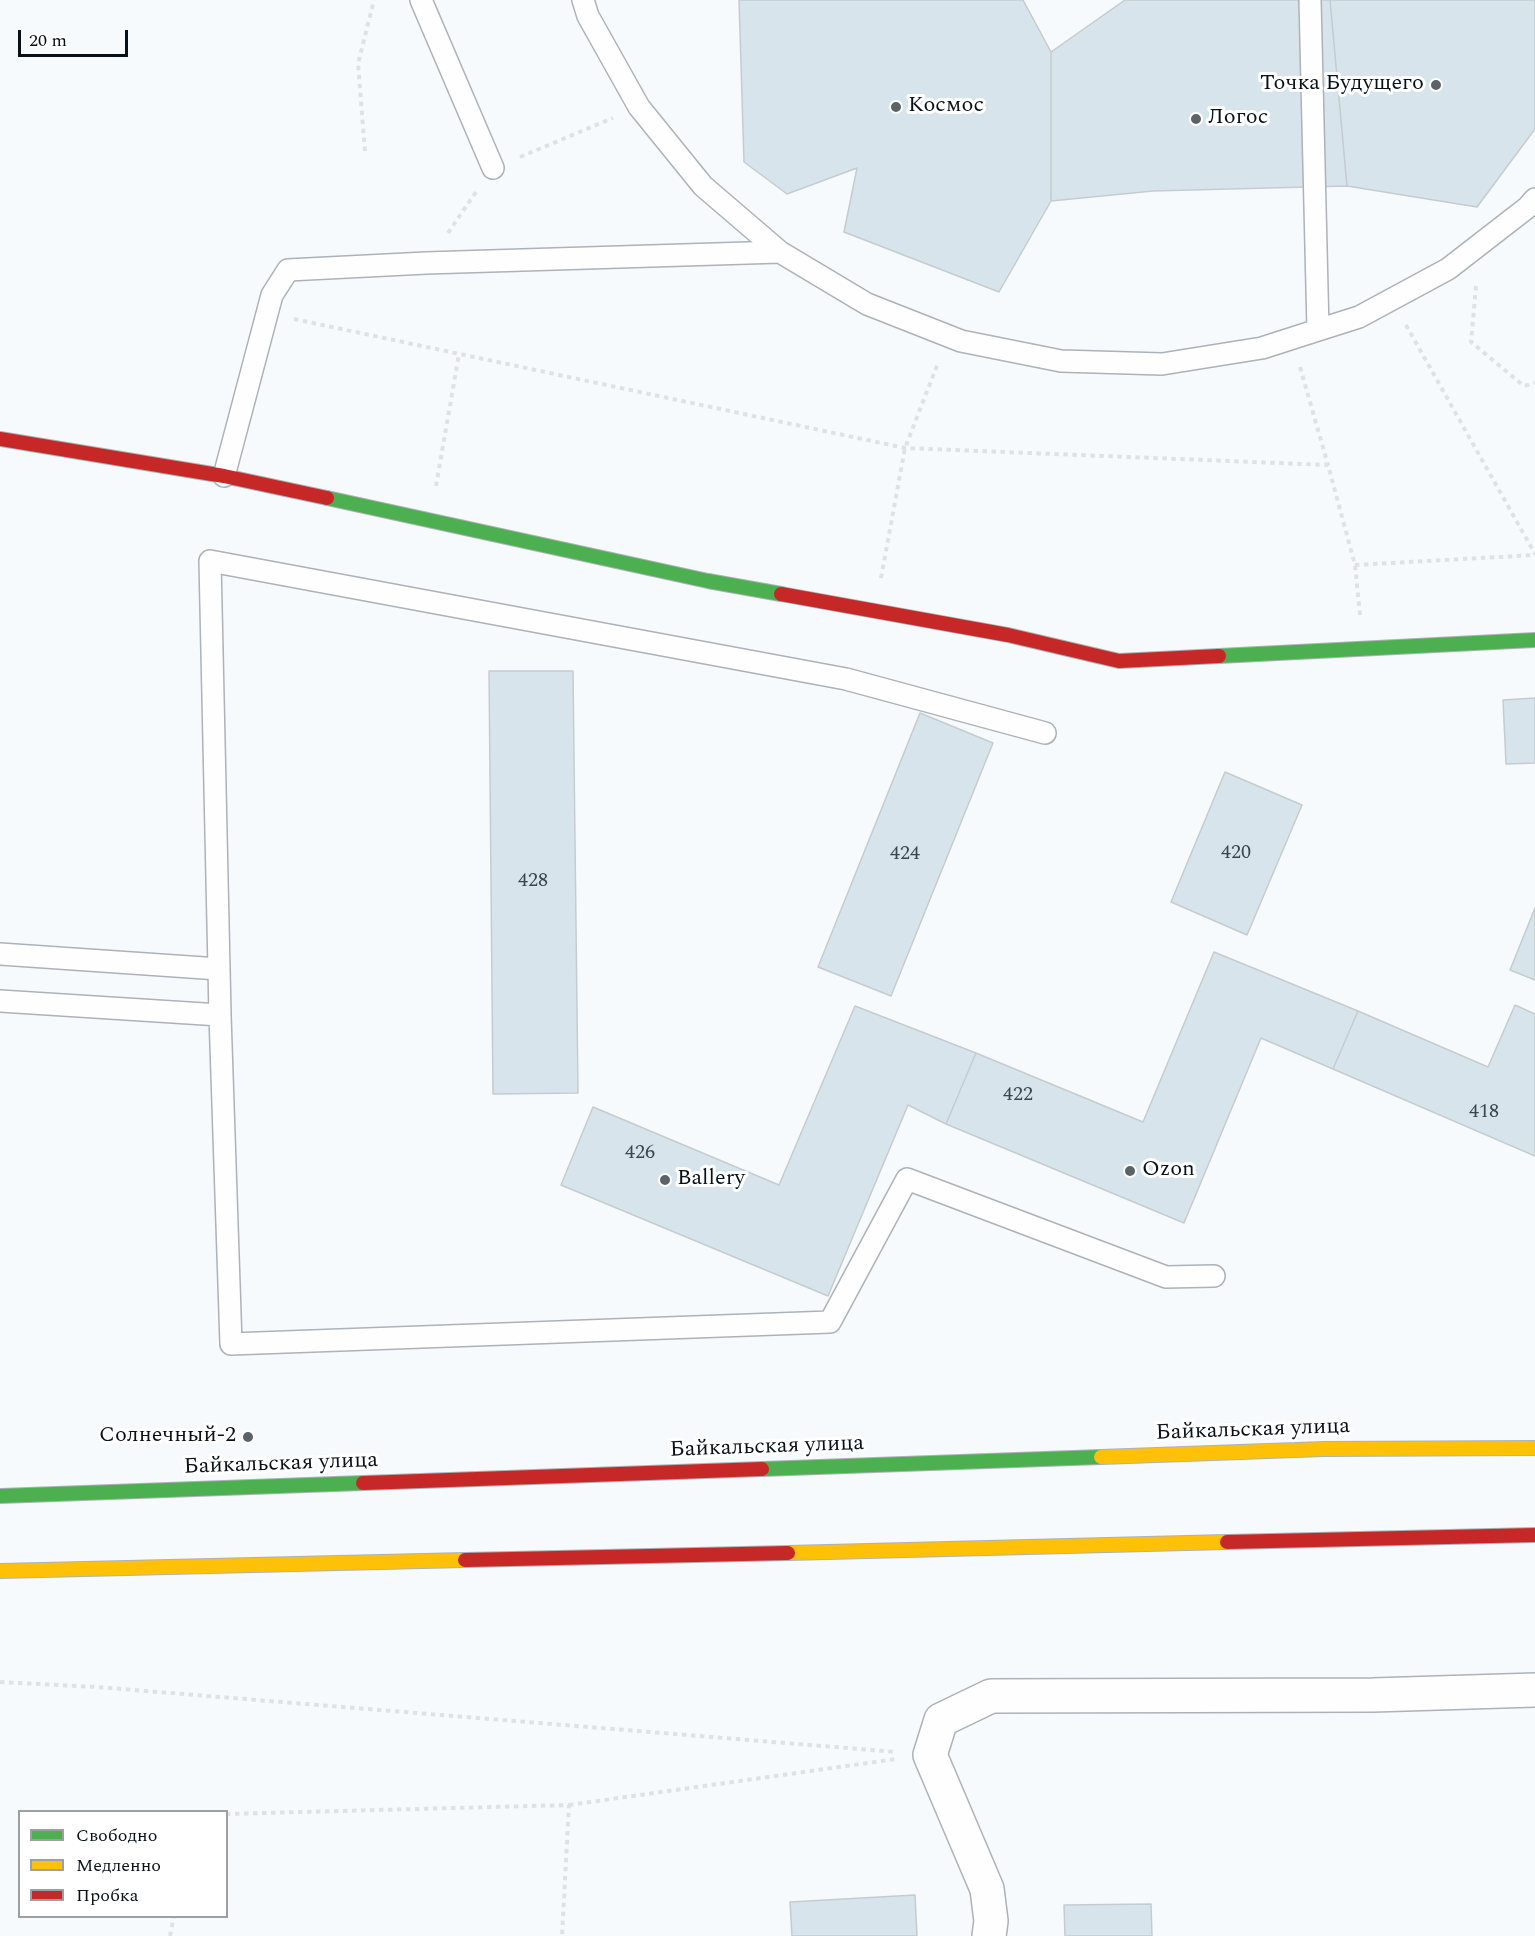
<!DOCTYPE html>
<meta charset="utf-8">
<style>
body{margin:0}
#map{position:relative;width:1535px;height:1936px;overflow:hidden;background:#f7fafd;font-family:Spectral,serif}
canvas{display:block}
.legend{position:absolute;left:18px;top:1810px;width:210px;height:108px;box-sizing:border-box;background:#fff;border:2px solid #9ca0a2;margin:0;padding:8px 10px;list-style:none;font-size:18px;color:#071117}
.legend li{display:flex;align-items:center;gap:12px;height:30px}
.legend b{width:30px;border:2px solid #9ca0a2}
.scale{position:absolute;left:18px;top:30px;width:110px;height:27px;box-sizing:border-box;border:3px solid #071117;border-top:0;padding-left:8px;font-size:18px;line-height:21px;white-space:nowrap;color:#071117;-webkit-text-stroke:4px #fff;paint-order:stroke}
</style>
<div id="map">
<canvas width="1535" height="1936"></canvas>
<ul class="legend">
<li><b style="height:8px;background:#4caf50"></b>Свободно</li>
<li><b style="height:8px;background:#ffc107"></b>Медленно</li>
<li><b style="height:8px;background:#c62828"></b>Пробка</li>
</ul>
<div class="scale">20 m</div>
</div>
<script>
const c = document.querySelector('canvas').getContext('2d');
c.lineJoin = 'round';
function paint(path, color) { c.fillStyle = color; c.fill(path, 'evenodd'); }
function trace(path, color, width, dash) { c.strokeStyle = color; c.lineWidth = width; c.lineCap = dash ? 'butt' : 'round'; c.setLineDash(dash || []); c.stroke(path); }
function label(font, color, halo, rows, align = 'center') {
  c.font = font + ' Spectral,serif'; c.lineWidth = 6; c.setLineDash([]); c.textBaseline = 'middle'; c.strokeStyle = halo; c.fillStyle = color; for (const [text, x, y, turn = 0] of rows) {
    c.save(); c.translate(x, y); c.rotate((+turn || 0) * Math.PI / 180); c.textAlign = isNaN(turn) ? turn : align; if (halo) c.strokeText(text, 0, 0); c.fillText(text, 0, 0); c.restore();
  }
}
const building = new Path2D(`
 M739 0H1023L1051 52V201L999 292 844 232 857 168 787 194 744 162Z
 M1125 0H1330L1347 186 1153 191 1051 201V52Z
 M1330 0H1535V129L1477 207 1347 186Z
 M489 671H573L578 1093 493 1094Z
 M1535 698V763L1506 764 1503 700Z
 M920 713 993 743 891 996 818 967Z
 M1225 772 1302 805 1247 935 1171 902Z
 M1535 908V980L1510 970Z
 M1214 952 1358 1011 1333 1069 1261 1038 1184 1223 946 1124 976 1053 1143 1122Z
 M1515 1005 1535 1014V1156L1333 1069 1358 1011 1488 1067Z
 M855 1006 976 1053 946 1124 908 1105 828 1296 561 1185 593 1107 779 1185Z
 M915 1895 917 1936H792L790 1902Z
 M1151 1904 1152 1936H1065L1064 1905Z`);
const path = new Path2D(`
 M365 151 358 64 374 0
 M520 157 613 118
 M448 233 476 192
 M1476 286 1471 342 1524 386 1535 383
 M294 319 905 448 1328 465 1355 565 1360 615
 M1406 325 1535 554
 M1300 367 1328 465
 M436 486 459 354
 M1355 565 1535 555
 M881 578 905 448 938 363
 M0 1682 97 1687 896 1752
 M569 1805 896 1759
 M226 1814 569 1805 562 1936
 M170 1936 174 1916`);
const lane = new Path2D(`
 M421 0 493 168
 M583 0 588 16 639 107 703 186 780 252 867 304 961 341 1061 361 1162 364 1262 348 1318 330 1359 317 1448 269 1528 207 1535 199
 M1310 0 1318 330
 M224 476 272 295 288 270 426 263 780 252
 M0 954 219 969 210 561 846 679 1045 733
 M219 969 220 1015
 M0 1001 220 1015 231 1344 830 1322 907 1179 1166 1277 1214 1276`);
const street = new Path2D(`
 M989 1936 991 1921 987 1889 930 1755 941 1720 991 1696 1373 1695 1535 1690`);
const fast = new Path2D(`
 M327 498 708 581 781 594
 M1219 656 1535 640
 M762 1469 1101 1457
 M0 1496 363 1483`);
const slow = new Path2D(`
 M1101 1457 1324 1449 1535 1448
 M788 1553 1227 1542
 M0 1571 465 1560`);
const jam = new Path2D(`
 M0 439 224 476 327 498
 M781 594 1008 635 1119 661 1219 656
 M363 1483 762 1469
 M1227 1542 1535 1535
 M465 1560 788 1553`);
const markers = [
 [1436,85,6,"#5b6368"],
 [896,107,6,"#5b6368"],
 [1196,119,6,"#5b6368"],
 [1130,1171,6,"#5b6368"],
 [665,1180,6,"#5b6368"],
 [248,1437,6,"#5b6368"]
];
const numberNames = [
 ["420",1236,854],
 ["424",905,855],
 ["428",533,882],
 ["422",1018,1096],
 ["418",1484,1113],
 ["426",640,1154]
];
const poiNames = [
 ["Точка Будущего",1424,85,"right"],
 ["Космос",908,107],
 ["Логос",1208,119],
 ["Ozon",1142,1171],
 ["Ballery",677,1180],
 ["Солнечный-2",236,1437,"right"]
];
const streetNames = [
 ["Байкальская улица",1253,1431,-2],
 ["Байкальская улица",767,1448,-2],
 ["Байкальская улица",281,1465,-2]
];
paint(building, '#d8e4eb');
trace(building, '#c5ccd0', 1.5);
trace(lane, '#acb2b7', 24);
trace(street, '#acb2b7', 36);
trace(fast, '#acb2b7', 16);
trace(slow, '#acb2b7', 16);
trace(jam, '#acb2b7', 16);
trace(path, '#e0e1e2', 4, [4.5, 4.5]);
trace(lane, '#fefeff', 21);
trace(street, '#fefeff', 33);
trace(fast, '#4caf50', 14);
trace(slow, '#ffc107', 14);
trace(jam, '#c62828', 14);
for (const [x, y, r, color] of markers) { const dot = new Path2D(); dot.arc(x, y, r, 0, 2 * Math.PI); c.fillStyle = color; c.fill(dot); trace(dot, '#fff', 2); }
label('20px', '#3b464c', null, numberNames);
label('22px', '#071117', '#fff', poiNames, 'left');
label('22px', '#071117', '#fff', streetNames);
</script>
